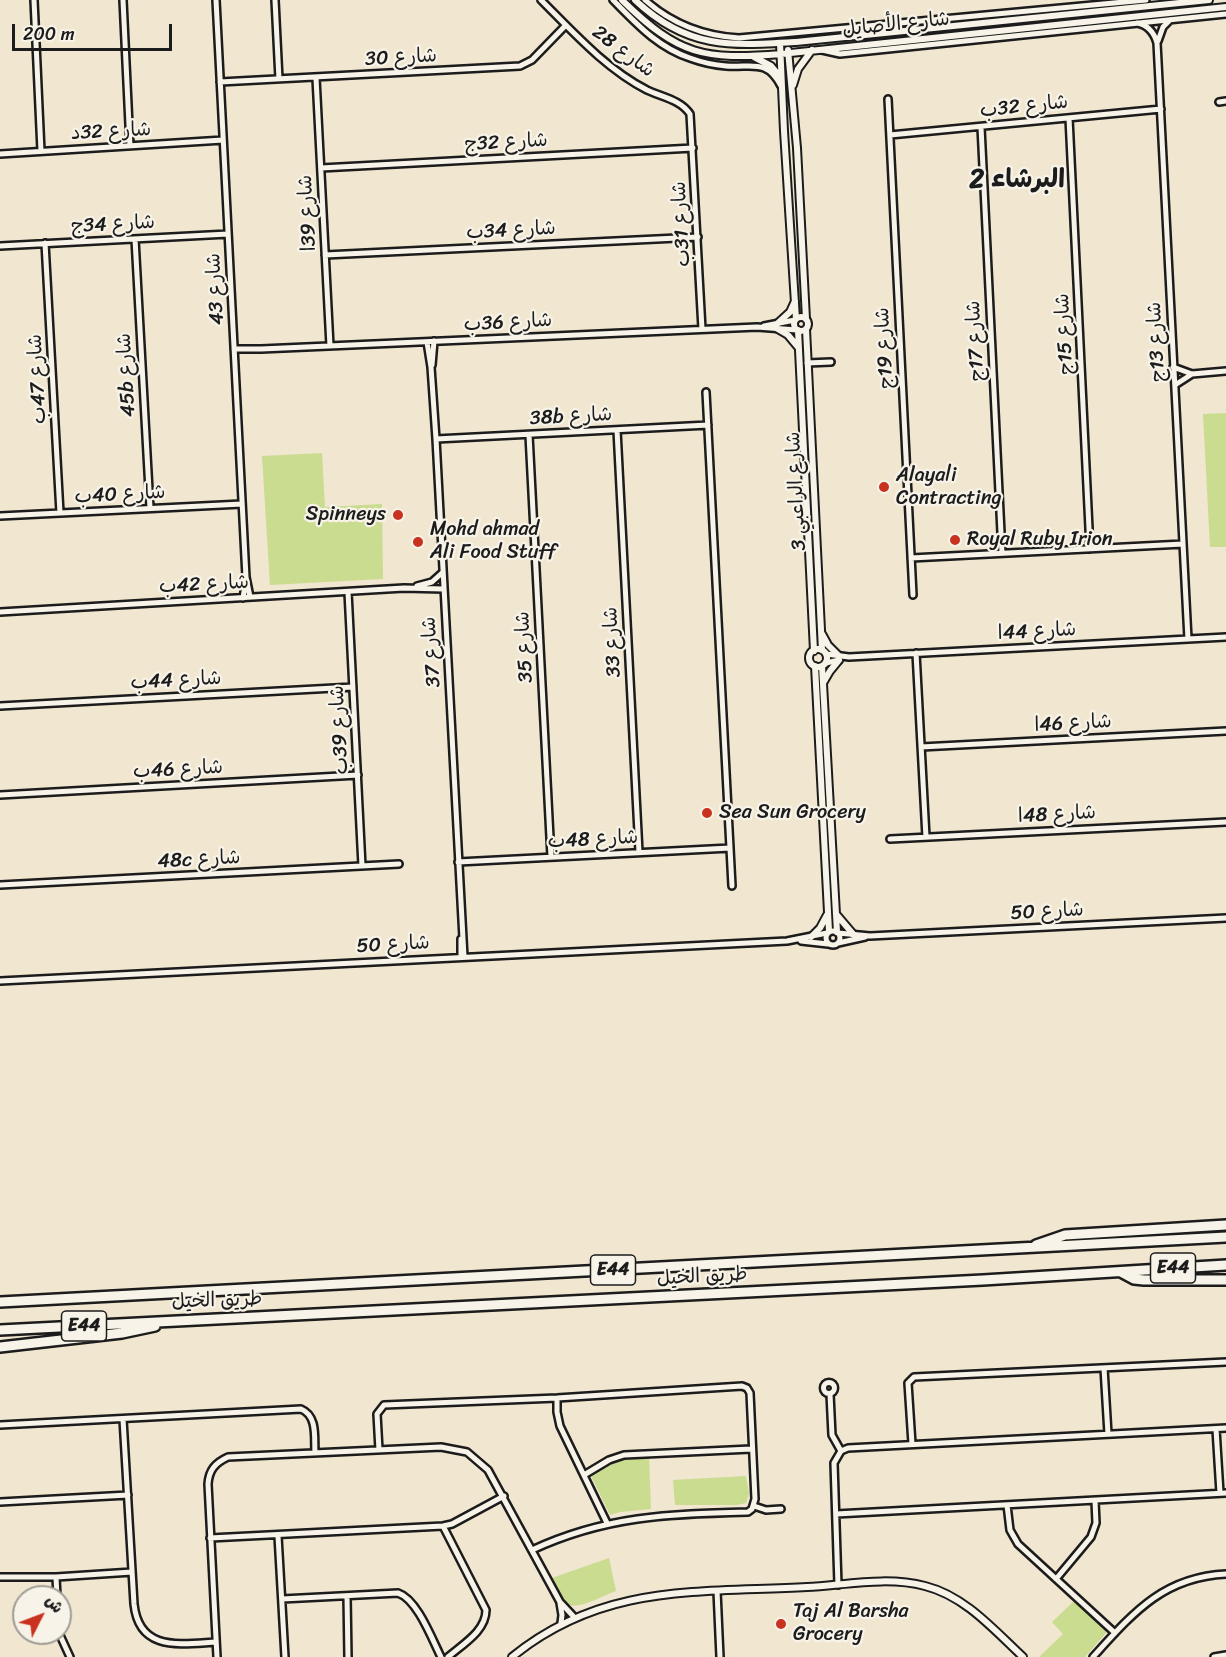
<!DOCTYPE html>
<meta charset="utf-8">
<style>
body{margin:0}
#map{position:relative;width:1226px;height:1657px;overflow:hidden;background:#f1e6d0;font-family:Sriracha,"Playpen Sans Arabic",sans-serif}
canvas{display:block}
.north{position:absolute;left:12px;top:1585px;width:60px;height:60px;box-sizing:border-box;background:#f7f3e8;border:2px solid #9f9d96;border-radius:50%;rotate:48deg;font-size:16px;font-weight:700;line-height:24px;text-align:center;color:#1c1c1c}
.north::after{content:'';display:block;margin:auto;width:21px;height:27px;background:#c8321e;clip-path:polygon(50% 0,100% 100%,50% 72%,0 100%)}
.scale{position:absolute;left:12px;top:24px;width:160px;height:27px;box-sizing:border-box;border:3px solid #1c1c1c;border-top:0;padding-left:8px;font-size:18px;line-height:21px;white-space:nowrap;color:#1c1c1c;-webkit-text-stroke:4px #f7f3e8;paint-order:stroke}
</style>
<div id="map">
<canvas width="1226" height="1657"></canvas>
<div class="north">ش</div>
<div class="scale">200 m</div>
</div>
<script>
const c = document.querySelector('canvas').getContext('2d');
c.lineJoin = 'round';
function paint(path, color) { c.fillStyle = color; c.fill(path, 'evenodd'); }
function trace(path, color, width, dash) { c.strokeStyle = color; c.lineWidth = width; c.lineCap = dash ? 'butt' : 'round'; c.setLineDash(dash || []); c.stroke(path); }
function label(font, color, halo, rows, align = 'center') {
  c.font = font + ' Sriracha,"Playpen Sans Arabic",sans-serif'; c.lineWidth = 4.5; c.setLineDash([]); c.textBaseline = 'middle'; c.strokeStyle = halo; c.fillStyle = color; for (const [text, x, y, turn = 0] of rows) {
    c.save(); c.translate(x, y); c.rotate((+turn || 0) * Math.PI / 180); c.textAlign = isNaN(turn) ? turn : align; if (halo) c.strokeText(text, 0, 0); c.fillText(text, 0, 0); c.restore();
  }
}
const green = new Path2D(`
 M1226 413V547H1210L1203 414Z
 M322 453 325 507 382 504 383 579 270 585 262 456Z
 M649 1456 651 1509 620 1512 610 1515 590 1474C614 1460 621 1458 649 1456Z
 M746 1476 749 1494 746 1503 737 1505H675L673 1480Z
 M609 1558 616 1591C604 1595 576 1612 567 1603 561 1597 557 1586 552 1578Z
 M1074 1601 1105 1628 1106 1633 1085 1657H1039L1063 1634 1052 1622Z`);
const minor = new Path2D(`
 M34 0 41 151
 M123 0 130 146
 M216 0 246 577 250 597
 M275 0 279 79
 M541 0C573 32 606 69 647 90 662 97 681 100 690 114L702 329
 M613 0C636 23 657 47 690 58 701 62 713 65 726 66 751 68 767 58 781 86
 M645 0C672 24 703 36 739 38L1146 0
 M1137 23C1148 25 1154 32 1157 43L1188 639
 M1158 41 1163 27 1170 20
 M822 50 840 54 1226 14
 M316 78 330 346
 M220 82 520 66 532 60 566 25
 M888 99 913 595
 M1219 102 1226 101
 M1069 118 1090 549
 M981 127 1002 553
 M890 135 1161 109
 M0 154 223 140
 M321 168 693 148
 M135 239 150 508
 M45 243 60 513
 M0 246 228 234
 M325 255 698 237
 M764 326 795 320
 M427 342 431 367 436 439 464 957
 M234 349H261L757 327 797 330
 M807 363 831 362
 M432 365 434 341
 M1173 367 1192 374 1226 371
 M1175 385 1192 374
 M706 392 732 886
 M617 430 639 852
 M529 435 551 857
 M436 439 708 425
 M0 516 242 504
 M911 558 1183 544
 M417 586 432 582 442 573
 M348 592 362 866
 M243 598 246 579
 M0 612 404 588 443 589
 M916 653 926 837
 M826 654 849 657 1226 637
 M826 663 839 660
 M0 706 353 687
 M921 747 1226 731
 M0 795 358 775
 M890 839 1226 822
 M458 862 730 848
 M0 885 399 864
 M826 938a7 7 0 1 1 14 0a7 7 0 1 1-14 0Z
 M838 933 870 936 1226 918
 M801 941 828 944
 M838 943 865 937
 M461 957V939
 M0 981 787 941 827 933
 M1104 1368 1108 1434
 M823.5 1388a5.5 5.5 0 1 1 11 0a5.5 5.5 0 1 1-11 0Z
 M830 1394 832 1435 841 1451
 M557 1398V1412L560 1426 607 1523
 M123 1419 134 1604C139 1652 180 1644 216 1642
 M0 1425 301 1409C318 1416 314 1438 315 1453
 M1216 1429 1220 1493
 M912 1444 908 1383 914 1377 1226 1362
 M379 1450 377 1414 384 1405 557 1398 742 1386 747 1388 750 1393 755 1499 752 1509 748 1512C668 1514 605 1516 532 1550
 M584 1475 609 1460 624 1455 751 1449
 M0 1502 128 1495
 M1007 1505 1010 1530 1018 1544 1115 1633
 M754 1506 766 1510 781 1509
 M836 1514 1226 1493
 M443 1526 486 1610C486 1631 463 1644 448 1657
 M278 1536 285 1657
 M210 1538 443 1526 452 1524 504 1496
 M0 1577H56L132 1572
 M56 1577 57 1597
 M1056 1579 1091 1537 1096 1523 1095 1501
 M838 1585 834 1463 841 1451 848 1448 1226 1428
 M717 1591 720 1657
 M347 1596 348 1657
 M282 1599 398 1593C417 1599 432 1639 441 1657
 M560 1603 562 1615 561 1623
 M59 1633 70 1657
 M217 1657 208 1484C209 1470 215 1463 228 1457L441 1447 467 1452 488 1470 560 1602 574 1617
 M1093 1657C1133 1613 1163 1577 1226 1574
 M1214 1657 1226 1655`);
const tertiary = new Path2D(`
 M622 0C679 56 704 60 781 54L1226 7
 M635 0C687 49 730 46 796 42L1209 0
 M780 43 784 131 796 319
 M788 50 797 148 806 319
 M754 57 771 66 781 78
 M793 85 798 69 812 50
 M794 324a7 7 0 1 1 14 0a7 7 0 1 1-14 0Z
 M778 323 790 312 795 301
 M776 328 788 335 798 347
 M806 329 822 650
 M798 330 814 651
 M822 634 828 645 838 655
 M809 658a9 9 0 1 1 18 0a9 9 0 1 1-18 0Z
 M815 666 829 931
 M822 666 837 932
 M823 683 830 671 839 660
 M836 914 853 934
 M811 937 820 928 827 915
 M512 1657C603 1583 697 1593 807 1587 845 1585 887 1576 925 1586 965 1596 994 1630 1023 1657`);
const motorway = new Path2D(`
 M1036 1245 1065 1235 1226 1225
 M1121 1272 1134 1279 1144 1280H1226
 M0 1302 1226 1237
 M0 1330 983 1280 1226 1265
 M0 1347 122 1333 155 1326`);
const markers = [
 [884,487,6,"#c8321e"],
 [398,515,6,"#c8321e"],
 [955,540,6,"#c8321e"],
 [418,542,6,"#c8321e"],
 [707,813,6,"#c8321e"],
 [781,1624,6,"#c8321e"]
];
const shields = [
 [1173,1268,45],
 [613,1270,45],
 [84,1326,45]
];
const shieldNames = [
 ["E44",1173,1268],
 ["E44",613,1270],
 ["E44",84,1326]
];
const streetNames = [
 ["شارع الأصايل",896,25,-6],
 ["شارع 28",623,52,37],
 ["شارع 30",401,58,-3],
 ["شارع 32ب",1024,107,-6],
 ["شارع 32د",111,132,-3],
 ["شارع 32ج",506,143,-3],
 ["شارع 39ا",308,213,-93],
 ["شارع 31ب",682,224,-93],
 ["شارع 34ج",113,225,-3],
 ["شارع 34ب",511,231,-3],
 ["شارع 43",216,289,-93],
 ["شارع 36ب",508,323,-3],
 ["شارع 15ج",1065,334,-93],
 ["شارع 17ج",976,341,-93],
 ["شارع 13ج",1157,342,-93],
 ["شارع 19ج",885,348,-93],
 ["45b شارع",127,375,-93],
 ["شارع 47ب",38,379,-93],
 ["38b شارع",571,417,-3],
 ["شارع الراعبي 3",797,491,-93],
 ["شارع 40ب",120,495,-3],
 ["شارع 42ب",204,585,-3],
 ["شارع 44ا",1037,632,-3],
 ["شارع 33",613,642,-93],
 ["شارع 35",525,647,-93],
 ["شارع 37",432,652,-94],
 ["شارع 44ب",176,681,-3],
 ["شارع 46ا",1073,724,-3],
 ["شارع 39ب",340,730,-93],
 ["شارع 46ب",178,770,-3],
 ["شارع 48ا",1057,815,-3],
 ["شارع 48ب",593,840,-3],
 ["48c شارع",199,860,-3],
 ["شارع 50",1047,912,-3],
 ["شارع 50",393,945,-3],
 ["طريق الخيل",702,1277,-3],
 ["طريق الخيل",217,1301,-2]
];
const poiNames = [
 ["Alayali",896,476],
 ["Contracting",896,499],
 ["Spinneys",386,515,"right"],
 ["Mohd ahmad",430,530],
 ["Ali Food Stuff",430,553],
 ["Royal Ruby Irion",967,540],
 ["Sea Sun Grocery",719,813],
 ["Taj Al Barsha",793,1612],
 ["Grocery",793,1635]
];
const districtNames = [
 ["البرشاء 2",1017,180]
];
paint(green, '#c9dc90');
trace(minor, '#1c1c1c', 10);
trace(tertiary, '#1c1c1c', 10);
trace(motorway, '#1c1c1c', 14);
trace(minor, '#f7f3e8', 5);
trace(tertiary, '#f7f3e8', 6);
trace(motorway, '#f7f3e8', 9);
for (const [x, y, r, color] of markers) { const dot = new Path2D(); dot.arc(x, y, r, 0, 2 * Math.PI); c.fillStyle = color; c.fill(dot); trace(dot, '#f7f3e8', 2); }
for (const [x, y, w] of shields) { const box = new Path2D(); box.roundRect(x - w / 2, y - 15, w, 30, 4.5); c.fillStyle = '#f7f3e8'; c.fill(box); trace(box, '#1c1c1c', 1.5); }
label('bold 18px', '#1c1c1c', null, shieldNames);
label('20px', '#1c1c1c', '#f7f3e8', streetNames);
label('20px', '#1c1c1c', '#f7f3e8', poiNames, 'left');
label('bold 26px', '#1c1c1c', '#f7f3e8', districtNames);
</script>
